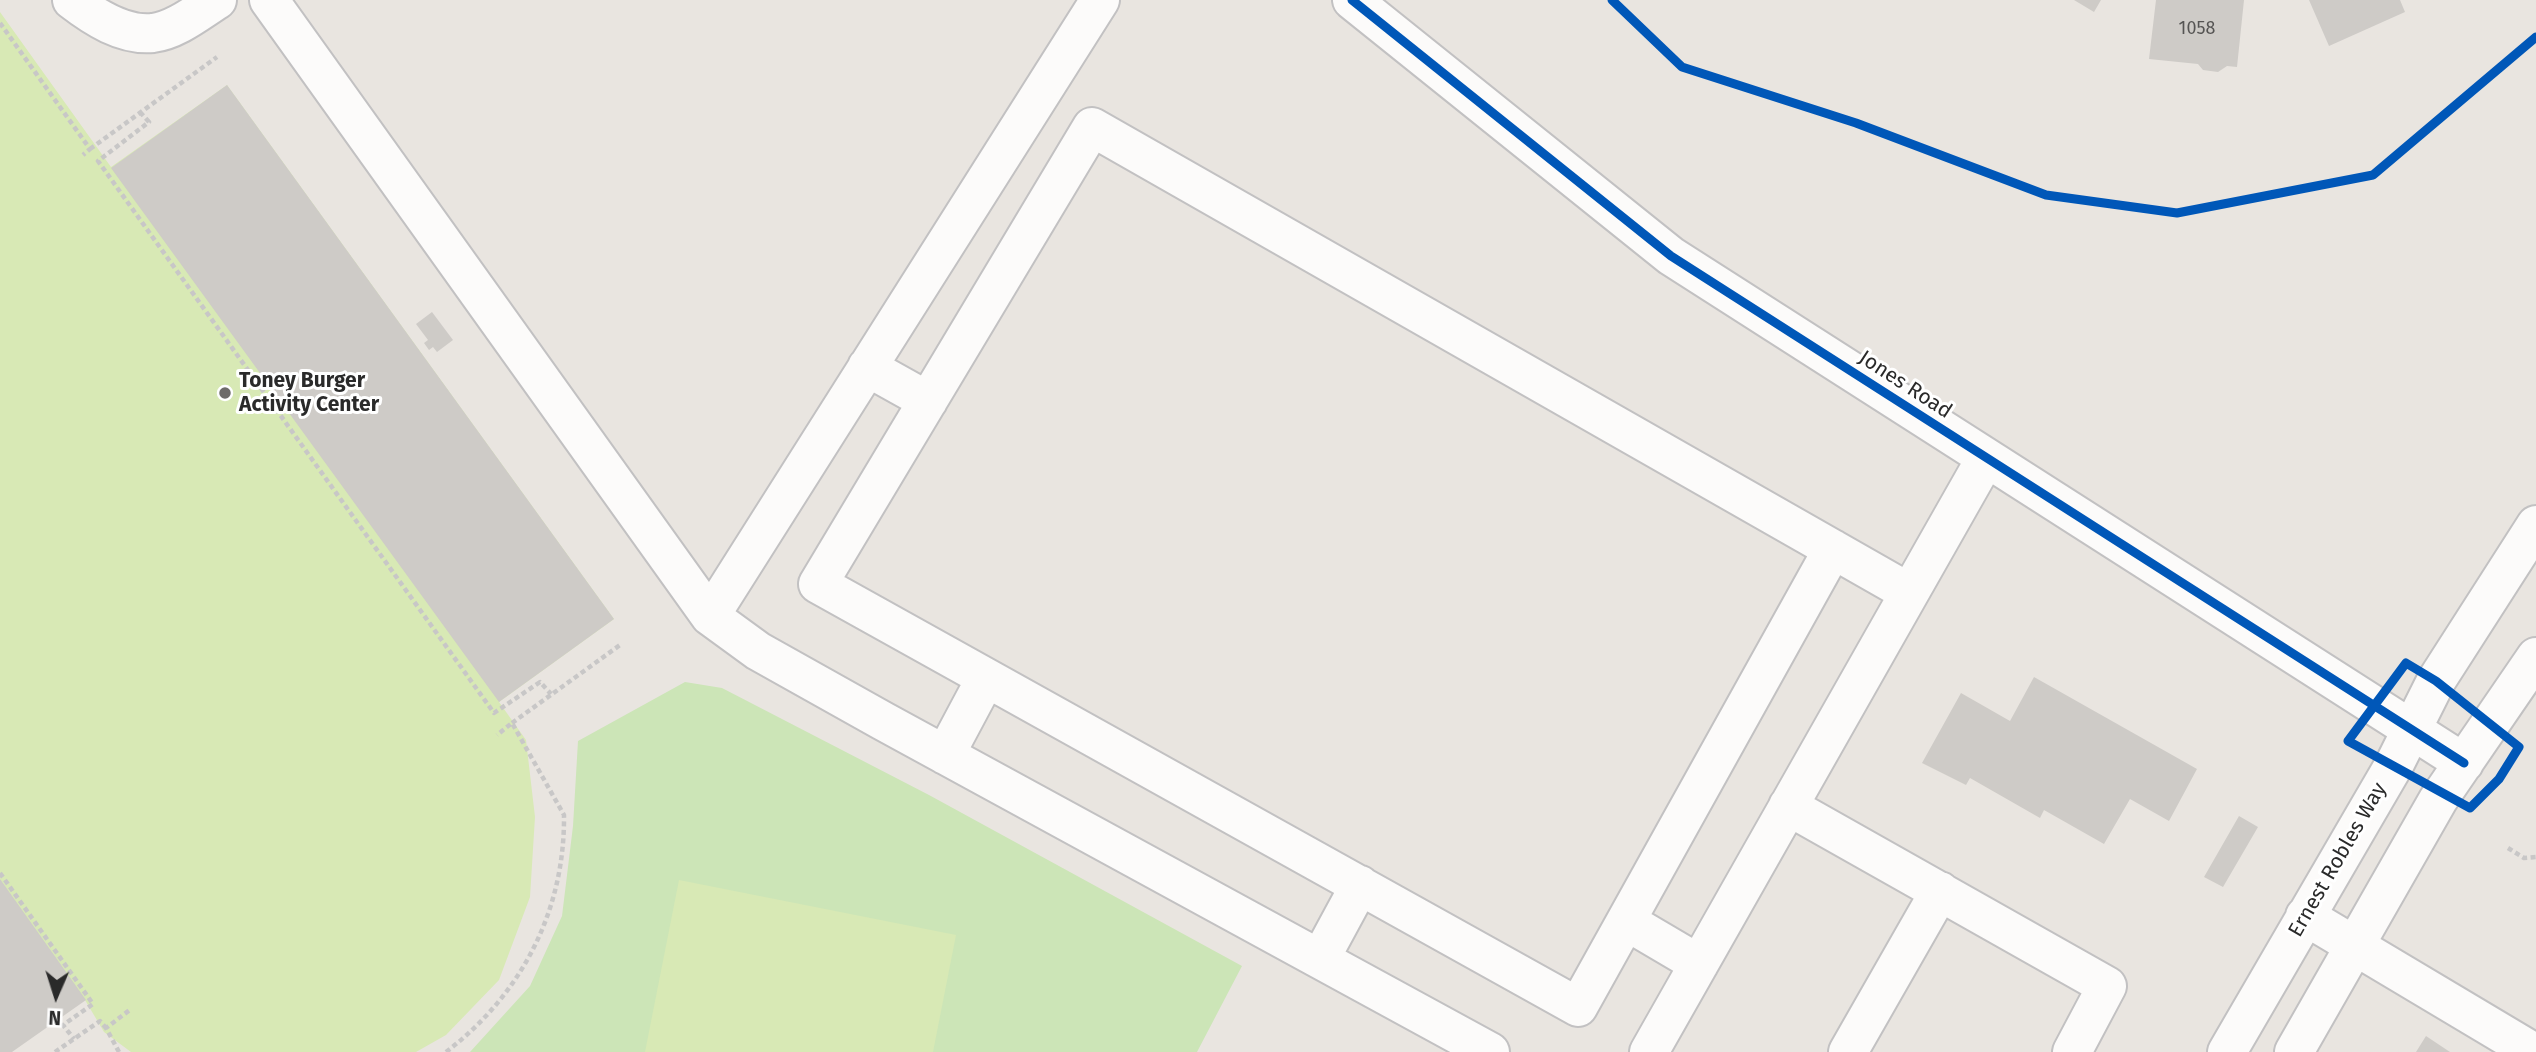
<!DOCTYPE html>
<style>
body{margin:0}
#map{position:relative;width:2536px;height:1052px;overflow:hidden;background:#e9e5e0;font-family:"Fira Sans",sans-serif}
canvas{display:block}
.north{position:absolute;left:21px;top:961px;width:70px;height:70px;-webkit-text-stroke:5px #fff;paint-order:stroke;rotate:183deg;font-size:19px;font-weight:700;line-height:28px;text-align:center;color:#2a2a2a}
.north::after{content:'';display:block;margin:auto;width:24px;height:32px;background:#2a2a2a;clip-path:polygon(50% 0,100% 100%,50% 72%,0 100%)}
</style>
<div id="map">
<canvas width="2536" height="1052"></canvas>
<div class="north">N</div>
</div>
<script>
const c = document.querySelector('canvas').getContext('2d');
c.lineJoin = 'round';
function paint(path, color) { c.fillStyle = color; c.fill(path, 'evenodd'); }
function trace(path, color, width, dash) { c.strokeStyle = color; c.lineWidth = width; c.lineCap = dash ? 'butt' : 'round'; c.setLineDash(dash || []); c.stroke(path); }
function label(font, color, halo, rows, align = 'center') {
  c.font = font + ' "Fira Sans",sans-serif'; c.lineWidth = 6; c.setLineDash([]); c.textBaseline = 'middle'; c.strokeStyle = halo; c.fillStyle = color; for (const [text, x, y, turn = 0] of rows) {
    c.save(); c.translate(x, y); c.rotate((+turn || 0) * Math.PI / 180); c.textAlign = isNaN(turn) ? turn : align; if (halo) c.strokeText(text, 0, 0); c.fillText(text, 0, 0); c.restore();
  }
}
const green = new Path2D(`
 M685 682 722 688 929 795 1242 966 1197 1052H470L530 986 562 916 573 826 578 741Z`);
const pitch = new Path2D(`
 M0 12 111 167 227 85 614 619 499 702 526 740 535 817 530 897 499 980 446 1035 416 1052H131L104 1032 85 1000 0 1052Z
 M679 880 956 935 933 1052H645Z`);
const building = new Path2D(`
 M2074 0H2101L2094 12Z
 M2156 0H2244L2237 67 2227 66 2218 72 2203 70 2198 64 2149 59Z
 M2309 0H2400L2405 12 2329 46Z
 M227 85 614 619 499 702 111 168Z
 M432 312 453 340 437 352 433 347 429 350 424 343 428 340 416 324Z
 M2034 677 2197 769 2169 821 2130 799 2104 844 2044 810 2040 818 1970 778 1966 785 1922 763 1961 693 2010 721Z
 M2239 816 2258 827 2223 887 2204 877Z
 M0 879 86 1000 12 1052H0Z
 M2426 1036 2450 1052H2416Z`);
const path = new Path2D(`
 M0 23 90 149 83 155
 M140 112 149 122 98 161 494 713 540 682 551 694
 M90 149 217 57
 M512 723 620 645
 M2508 848 2524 858 2536 857
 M0 873 93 1004 63 1025 74 1039
 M55 1052 100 1021 106 1028
 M119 1052 106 1028 131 1009
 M446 1052C521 995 565 911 564 815L512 723 497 735`);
const minor = new Path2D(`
 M72 0C94 17 123 36 153 33 176 30 198 12 217 0
 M269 0 710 616 758 651 883 721 1490 1052
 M1352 0 1671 256 2464 763
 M867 367 928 401
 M1833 549 1578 1007 818 584 1092 127 1908 592
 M710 616 1100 0
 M945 755 986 678
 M1788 806 2107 986 2072 1052
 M2305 916 2533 1052
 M1626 921 1699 964
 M1320 959 1360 885
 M1649 1052 1986 458
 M1848 1052 1940 891
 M2227 1052 2394 765 2436 681 2536 525
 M2294 1052 2438 800 2536 657`);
const cycleway = new Path2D(`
 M1352 0 1671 256 2464 763
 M1612 0 1682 67 1856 123 2046 195 2177 213 2373 175 2536 37
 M2406 663 2436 681 2519 747 2499 779 2470 808 2348 741Z`);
const markers = [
 [225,393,7,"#6d6b6a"]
];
const numberNames = [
 ["1058",2197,29]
];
const poiNames = [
 ["Toney Burger",239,381],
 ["Activity Center",239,405]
];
const streetNames = [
 ["Jones Road",1905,385,33],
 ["Ernest Robles Way",2338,860,-60]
];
paint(green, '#cce5b7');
paint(pitch, '#d8e9b5');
paint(building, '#cecbc7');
trace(minor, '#c2c1c2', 42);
trace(path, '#c8c7c7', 4.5, [5, 3.5]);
trace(minor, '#fcfbfa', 38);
trace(cycleway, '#0057b8', 9);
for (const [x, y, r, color] of markers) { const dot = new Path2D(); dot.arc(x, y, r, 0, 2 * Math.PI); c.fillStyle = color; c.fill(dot); trace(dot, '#fff', 2.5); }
label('18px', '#555453', null, numberNames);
label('bold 21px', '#2a2a2a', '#fff', poiNames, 'left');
label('21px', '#2a2a2a', '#fff', streetNames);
</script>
